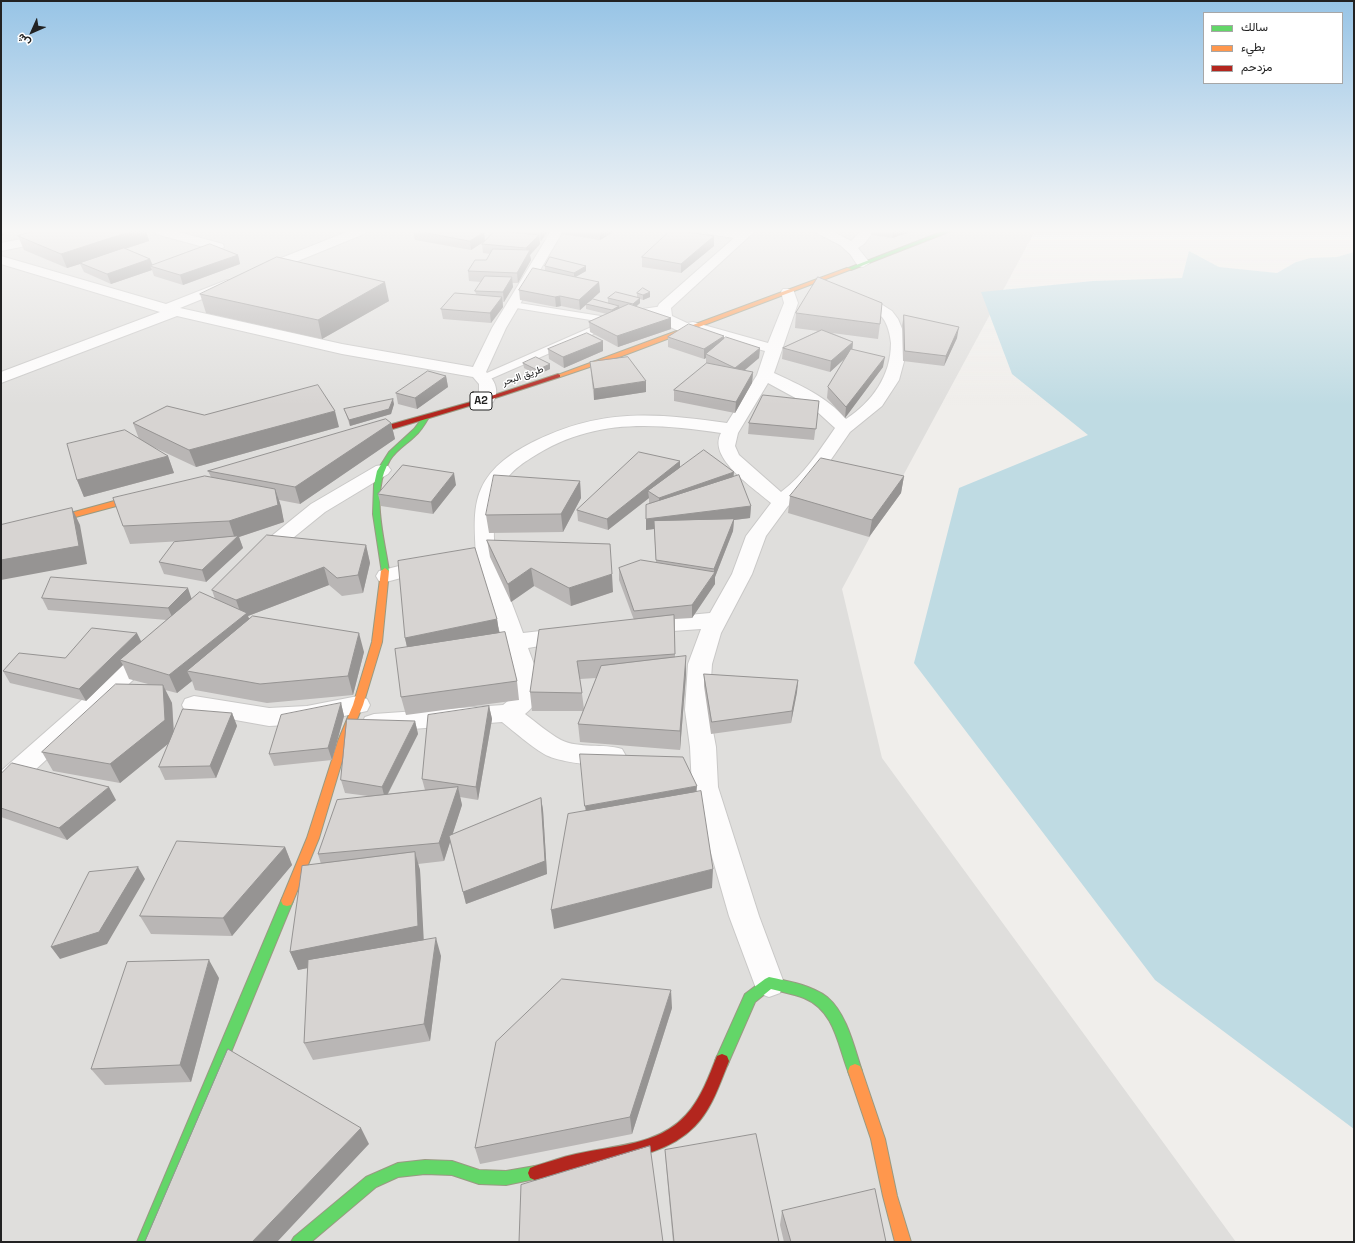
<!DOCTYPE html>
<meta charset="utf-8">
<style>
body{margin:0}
#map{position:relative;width:1355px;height:1243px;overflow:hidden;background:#f0eeeb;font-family:"Space Grotesk",Vazirmatn,sans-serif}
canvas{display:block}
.frame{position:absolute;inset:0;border:2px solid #222;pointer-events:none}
.legend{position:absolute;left:1203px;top:12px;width:140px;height:72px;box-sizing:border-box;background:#fff;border:1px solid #a7a7a7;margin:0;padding:5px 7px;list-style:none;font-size:12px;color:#222}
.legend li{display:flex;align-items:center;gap:8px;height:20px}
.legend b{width:20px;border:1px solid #a7a7a7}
.north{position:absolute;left:12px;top:12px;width:40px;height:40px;-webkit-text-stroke:3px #fff;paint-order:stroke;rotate:225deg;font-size:11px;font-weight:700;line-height:16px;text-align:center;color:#222}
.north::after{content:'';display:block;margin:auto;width:14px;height:18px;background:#222;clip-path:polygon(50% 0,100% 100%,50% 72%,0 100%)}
</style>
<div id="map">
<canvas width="1355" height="1243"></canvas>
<div class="frame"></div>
<ul class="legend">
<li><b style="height:5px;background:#63d668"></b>سالك</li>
<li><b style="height:5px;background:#ff974d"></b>بطيء</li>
<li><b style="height:5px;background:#b3261e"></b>مزدحم</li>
</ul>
<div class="north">ش</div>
</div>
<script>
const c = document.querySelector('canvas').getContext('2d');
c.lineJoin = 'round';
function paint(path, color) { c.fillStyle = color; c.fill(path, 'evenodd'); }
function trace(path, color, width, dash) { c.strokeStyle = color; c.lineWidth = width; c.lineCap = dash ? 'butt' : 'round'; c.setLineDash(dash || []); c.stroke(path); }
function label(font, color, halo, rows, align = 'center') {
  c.font = font + ' "Space Grotesk",Vazirmatn,sans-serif'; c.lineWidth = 3; c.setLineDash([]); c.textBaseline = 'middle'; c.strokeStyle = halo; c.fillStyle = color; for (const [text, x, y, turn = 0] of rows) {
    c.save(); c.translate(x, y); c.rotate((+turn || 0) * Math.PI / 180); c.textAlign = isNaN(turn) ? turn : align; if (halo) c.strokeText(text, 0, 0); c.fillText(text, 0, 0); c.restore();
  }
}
const residential = new Path2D(`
 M1 231H1035L842 589 882 758 1236 1242H1Z`);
const water = new Path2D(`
 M1189 251 1219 267 1277 273 1296 262 1310 258 1337 257 1354 252V1129L1155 980 914 663 959 488 1088 435 1012 374 981 292 1093 281 1182 278Z`);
const lane = new Path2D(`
 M513 302 613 318 629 311 663 306 668 309 663 312 631 317 613 324 612 326 488 380H480L479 378 480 376 603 322 510 307 508 305 510 303Z`);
const street = new Path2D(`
 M61 231H87L81 235 1 251V243Z
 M154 231H175L223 244 224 247 218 251 156 234Z
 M349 231H366L364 234 266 274H256L254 271 256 268Z
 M551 231H563L506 328 486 372C495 380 500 392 493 402L487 404 481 402 479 399V384L473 377 342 354 177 316 1 383V372L160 312 1 264V256L166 304 227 280 232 281 234 284 232 287 180 308 342 344 473 367 492 328Z
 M707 231H755L671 308 672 316 687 323 693 322 768 343 784 303 781 292 783 289H793L798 303 774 373C800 385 827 397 846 419 872 402 891 376 891 343 890 335 888 324 882 317 874 309 860 306 849 302L847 299 849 296 854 295 881 304 892 311 898 319 905 336 906 354 899 380 882 406 850 432 821 474 806 492 788 506 766 536 752 574 721 633 712 664 709 710 716 747 718 787 759 916 784 983 780 993 769 997 758 993 754 983 729 916 692 787 690 747 685 710 688 664 701 629 645 633 637 631 634 626 637 621 645 619 710 613 732 574 746 536 771 503C754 488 707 458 721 433 652 423 592 418 531 458 515 468 501 480 497 499 493 517 493 540 496 559 497 567 502 575 504 582 510 599 517 616 523 633L567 628 575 630 578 635 575 640 528 648C536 670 549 696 525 714 536 722 548 733 561 740 579 749 603 743 622 749L626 756 622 763C606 768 559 763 544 754 529 745 516 733 502 722L374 732 365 729 362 723 365 717 374 714 503 705 514 696 516 687 514 674 478 567 412 575 386 582 379 581 376 576 379 571 411 563 476 555C475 534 472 509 481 489 491 466 513 452 535 441 602 408 655 413 727 423L757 375 765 351 693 331C684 337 669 326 660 321 657 316 656 309 659 304L734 238 709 234ZM768 383 812 407 835 428C819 451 804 475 781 492L739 455 735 446 738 433Z
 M813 231H832L851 241 861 231H874L864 244 858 248 870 263 863 267 858 266 850 254 840 245Z
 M382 465 388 466 391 470 388 474 325 512 267 559 260 561 253 559 250 555 253 551 311 504 376 466Z
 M149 645 157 648 160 653 157 658 10 793 1 796V771L141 648Z
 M194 696 269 708 307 706 358 696 367 699 370 705 367 711 307 724 269 726 185 711 182 705 185 699Z`);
const fast = new Path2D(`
 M944 231H951L851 270 846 269Z
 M426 415 429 417C425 424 421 431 415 436 407 444 396 450 390 460 370 492 384 536 389 571L385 574 382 573 373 514 374 485 377 471 389 452 414 429 424 416Z
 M287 896 291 897 293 901 153 1242H137L281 901 283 897Z
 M769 977C788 981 811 985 827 997 847 1014 854 1047 862 1071L860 1076 855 1078 850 1076C838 1048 836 1011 804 998 793 994 782 992 771 989L755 1002 727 1066 722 1068 717 1066 715 1061 745 994 765 979Z
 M425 1160 452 1161 479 1170 506 1171 535 1166 540 1168 542 1173 540 1178 506 1185 479 1184 452 1175 425 1174 398 1177 376 1187 311 1242H291L294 1237 366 1177 398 1163Z`);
const slow = new Path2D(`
 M847 268 852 269 622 356 560 377 555 376Z
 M140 494H143L147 496 146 498 1 537V532Z
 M385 568 389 571 382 642 363 705 348 741 319 838 293 901 291 905 287 906 283 905 281 901 307 838 338 741 353 705 372 642 381 571Z
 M855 1064 860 1066 862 1071 885 1139 897 1196 911 1242H895L883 1196 871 1139 848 1071 850 1066Z`);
const jam = new Path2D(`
 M558 374 560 375V377L489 400 366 437H363L359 435 360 433 485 398Z
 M722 1054 727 1056 729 1061C720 1083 712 1109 695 1126 664 1158 617 1159 576 1168 562 1171 549 1177 535 1180L530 1178 528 1173 530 1168 535 1166C549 1162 562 1157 576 1154 614 1145 658 1146 686 1115 701 1099 709 1076 717 1056Z`);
const wall = new Path2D(`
 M34 231H146L149 241 125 249 150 259 153 265 238 255 240 264 183 285 154 276 152 270 111 284 84 272 80 264 67 268 24 250 18 236Z
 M413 231H481L484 232 485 241 495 231H548L541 241H540V244L530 255 531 260 518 283H512L513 287 504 302H503V307L491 323 443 319 441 309 476 294 475 291 481 282 469 281 468 271 486 260 490 254 483 253 482 244 484 241 471 250 415 240Z
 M561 231H615L600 240 561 234Z
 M871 231H914L892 238 871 235Z
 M714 246 681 273 642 267V257Z
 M545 266 586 271 575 277 599 282 600 292 588 303H608V298L637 297V293L650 297 643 300 640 299V303L636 307 671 318V329L618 347 590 332 589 322 607 314 586 309V305L580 310 561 306 556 307 520 300 519 290 545 271Z
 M200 294 389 301 322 339 206 313Z
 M796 313 880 324 878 339 832 333 853 342 852 350 883 367 845 418 827 398 828 387 846 357 830 372 782 359 783 348 818 331 795 328Z
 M904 315 957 338 944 366 903 361 902 325Z
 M668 337 724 339 760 348 759 358 744 371 753 372 752 383 735 413 674 401V390L706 364V358L704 359 668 347Z
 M603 341V351L564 368 549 359 548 349Z
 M590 362 646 392 594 400 591 373Z
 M523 363 550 369 537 375 524 368Z
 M446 376 448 387 417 409 398 404 396 393Z
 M819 401 814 440 748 434 749 423Z
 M394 404 391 414 350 426 346 414 344 409Z
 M204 415 339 427 196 467 147 444 168 456 174 473 84 497 77 480 139 439 133 423Z
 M391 423 395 439 300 504 279 500 284 522 239 537 243 548 206 582 164 574 159 562 183 541 130 544 123 526 211 477 208 471Z
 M680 461V468L733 477 751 506 750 518 734 520 733 531 715 577V584L692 618 675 619V658L686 656V675L680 750 580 742 578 724 583 711H532L530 692 634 620 619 580V568L656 562 654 529 646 530 649 503V498L608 530 578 521 577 510ZM596 678 584 709 580 679Z
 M904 476 901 493 869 537 788 513 790 496Z
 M580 481 581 498 563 532 489 533 486 515Z
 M456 485 433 514 381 506 378 494Z
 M487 540 613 592 571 606 534 586 511 602 490 557Z
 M366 545 370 563 363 593 342 596 329 585 248 616 249 619 364 652 353 695 267 703 195 690 192 681 177 693 165 690 172 703 174 731 232 713 237 726 216 778 165 780 159 767 169 743 120 783 53 771 42 752 148 684 129 679 123 665 86 701 10 683 3 671 141 642 167 620 48 610 42 598 215 599 212 590Z
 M497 619 499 633 517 681 519 700 406 715 401 697 407 647 405 638Z
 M704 674 798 680 797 692 791 723 711 734 704 686Z
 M341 703 344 716 332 760 274 766 269 754Z
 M489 706 492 719 478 800 460 797 462 805 452 835 541 798 543 810 547 874 466 904 450 842 444 861 418 864 420 870 423 940 441 956 430 1041 313 1060 304 1043 308 968 298 970 290 952 321 864 318 854 368 796 345 793 341 780 415 721 418 734 388 794 425 790 422 779Z
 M1 774 116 800 67 840 1 817Z
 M285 847 292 865 232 936 151 934 140 916Z
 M219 978 191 1082 105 1085 91 1069Z
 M672 1008 632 1134 480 1164 475 1148Z
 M665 1150 779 1242H673L666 1165Z
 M782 1211 886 1242H784L780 1225Z`);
const shadedWall = new Path2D(`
 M1 231H2L4 235 1 236Z
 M132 231H146L149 241 81 263H80V264L67 268 61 254Z
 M540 231H548L541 241 540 232Z
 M600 231H615L600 240Z
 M893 231H914L892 238Z
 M484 232 485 241 471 250 470 241Z
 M539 235 540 244 530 255 531 260 518 283 517 273 527 255 526 248Z
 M714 236V246L681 273V264Z
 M238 255 240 264 183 285 180 275Z
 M150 259 153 267 150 266 152 270 111 284 107 274Z
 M586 266V271L574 278V273Z
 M512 277 513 287 504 302 503 292Z
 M385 282 389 301 322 339 318 320Z
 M599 282 600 292 580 310 579 300Z
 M650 292V297L643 300V295Z
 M560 296 561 306 556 307 555 297Z
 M502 297 503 307 491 323 490 313Z
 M640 298V303L633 309V304Z
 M619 306 620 311 613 315 612 310Z
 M671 318V329L618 347 617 336Z
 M959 327 957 338 944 366 946 356Z
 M724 336V346L706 354V358L704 359V349Z
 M603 341V351L564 368 563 357Z
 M853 342 852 352 830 372 831 361Z
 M760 348 759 358 734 379 735 368Z
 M885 357 883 367 845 418 846 407Z
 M550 364V369L537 375V370Z
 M753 372 752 383 735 413 736 402Z
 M446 376 448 387 417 409 415 398Z
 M646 381V392L594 400V389Z
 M393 399 394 404 391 414 350 426 349 420Z
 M335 411 339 427 196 467 189 450Z
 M391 423 395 439 300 504 295 487Z
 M168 456 174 473 84 497 77 480Z
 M680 461V473L648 491 649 498 608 530 607 519Z
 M734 472 733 483 659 509V498Z
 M454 473 456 485 433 514 431 502Z
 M904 476 901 493 869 537 872 520Z
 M580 481 581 498 563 532 561 514Z
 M275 489 281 506 284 522 239 537 243 548 206 582 202 570 235 539 229 521Z
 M751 506 750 518 734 520 733 531 715 577V584L692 618V605L714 574V569L654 529 646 530V519Z
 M72 508 80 525 87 564 1 580V560Z
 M366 545 370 563 363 593 358 575Z
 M324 567 329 585 248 616 254 631 187 671 192 681 177 693 169 675 242 617 236 600Z
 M531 568 534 586 511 602 508 584Z
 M612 574 613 592 571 606 569 588Z
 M188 588 192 600 174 621 168 608Z
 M497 619 500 637 409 656 405 638Z
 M137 633 143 645 120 660 123 665 86 701 79 689Z
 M359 633 364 652 353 695 348 676Z
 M686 656V675L680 750V731Z
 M798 680 797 692 791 723 792 711Z
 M163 685 172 703 174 739 120 783 110 764Z
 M341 703 344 716 332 760 328 748Z
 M489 706 492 719 478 800 476 787Z
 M232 713 237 726 216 778 210 766Z
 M415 721 418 734 385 799 382 787Z
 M697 786 696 798 587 819 585 806Z
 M109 787 116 800 67 840 59 828Z
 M458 787 462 805 444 861 439 843Z
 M541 798 543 810 547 874 466 904 463 892Z
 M285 847 292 865 232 936 223 918Z
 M415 852 420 870 424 944 298 970 290 952Z
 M138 867 145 879 107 944 60 959 51 947Z
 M713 869 712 888 554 929 551 910Z
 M436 938 441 956 430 1041 424 1024Z
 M209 960 219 978 191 1082 180 1065Z
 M671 990 672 1008 632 1134 630 1117Z
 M361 1128 369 1144 277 1242H252Z`);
const building = new Path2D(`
 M34 231H132L61 254 18 236Z
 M417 231H481L484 232 470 241Z
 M495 231H502L539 235 526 248 482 244Z
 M670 231H681L714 236 681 264 642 257Z
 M210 244 238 255 180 275 150 266Z
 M124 248 150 259 107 274 80 263Z
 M493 249 530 250 517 273 468 271 475 260H486Z
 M277 257 385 282 318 320 200 294Z
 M550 257 586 266 574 273 545 266Z
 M533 268 599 282 579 300 560 296 555 297 519 290Z
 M485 276 512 277 503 292 475 291Z
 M818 277 882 303 880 324 796 313Z
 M643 288 650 292 643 295 637 293Z
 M616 292 640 298 633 304 608 298Z
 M455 293 502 297 490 313 441 309Z
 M593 299 619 306 612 310 586 304Z
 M629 304 671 318 617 336 589 322Z
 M904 315 959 327 946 356 905 351Z
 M689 324 724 336 704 349 668 337Z
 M822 330 853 342 831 361 783 348Z
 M587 333 603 341 563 357 548 349Z
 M726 337 760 348 735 368 706 354Z
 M851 349 885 357 846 407 828 387Z
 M536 357 550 364 537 370 523 363Z
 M628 357 646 381 594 389 590 362Z
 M707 363 753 372 736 402 674 390Z
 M428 371 446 376 415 398 396 393Z
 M318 385 335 411 189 450 133 423 167 406 204 415Z
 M763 395 819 401 816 429 749 423Z
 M393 399 389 409 349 420 344 409Z
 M386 419 391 423 295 487 208 471Z
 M125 430 168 456 77 480 67 444Z
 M704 450 734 472 659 498 648 491Z
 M639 452 680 461 607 519 577 510Z
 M821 458 904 476 872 520 790 496Z
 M403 465 454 473 431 502 378 494Z
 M494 475 580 481 561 514 486 515Z
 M739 475 751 506 646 519V505Z
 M205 476 275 489 278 505 229 521 123 526 113 498Z
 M72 508 79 546 1 560V525Z
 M734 519 714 569 656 560 654 521Z
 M267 535 366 545 358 575 337 578 324 567 236 600 212 590Z
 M238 536 202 570 159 562 174 542Z
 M487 540 610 544 612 574 569 588 531 568 508 584Z
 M475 548 497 619 405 638 398 561Z
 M641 560 715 572 692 605 634 611 619 568Z
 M51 577 188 588 168 608 42 598Z
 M200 592 247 613 169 675 120 660Z
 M674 615 675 654 577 661 582 693 530 692 539 630Z
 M253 616 359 633 348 676 260 684 187 671Z
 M92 628 137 633 79 689 3 671 19 653 65 658Z
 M505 632 517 681 401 697 395 649Z
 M686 656 680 731 578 724 601 666Z
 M704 674 798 680 792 711 712 722Z
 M116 684 163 685 165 720 110 764 42 752Z
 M341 703 328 748 269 754 281 715Z
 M489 706 476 787 422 779 428 715Z
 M183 709 232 713 210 766 159 767Z
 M347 719 415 721 382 787 341 780Z
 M580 754 683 757 697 786 585 806Z
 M12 763 109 787 59 828 1 808V774Z
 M458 787 439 843 318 854 337 800Z
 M701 791 713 869 551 910 568 814Z
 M541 798 545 861 463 892 449 836Z
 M177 841 285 847 223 918 140 916Z
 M415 852 418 926 290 952 302 866Z
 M138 867 99 932 51 947 89 872Z
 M436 938 424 1024 304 1043 308 960Z
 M209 960 180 1065 91 1069 127 962Z
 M562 979 671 990 630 1117 475 1148 496 1042Z
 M228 1049 361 1128 252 1242H145Z
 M756 1134 779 1242H674L665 1150Z
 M650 1146 663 1242H519L521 1185Z
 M875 1189 886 1242H791L782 1211Z`);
const farStreetnames = [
 ["طريق البحر",523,376,-19]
];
const shields = [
 [481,401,22]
];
const shieldNames = [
 ["A2",481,401]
];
paint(residential, '#dfdedc');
paint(water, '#bfdbe3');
trace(lane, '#c9c8c7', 2);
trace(street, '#c9c8c7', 2);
trace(fast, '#999a82', 2);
trace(slow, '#999a82', 2);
trace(jam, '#999a82', 2);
paint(lane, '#fdfcfc');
paint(street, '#fdfcfc');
paint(fast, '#63d668');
paint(slow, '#ff974d');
paint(jam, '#b3261e');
paint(wall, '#b9b6b5');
paint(shadedWall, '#969493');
paint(building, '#d7d4d2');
trace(building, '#969493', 1);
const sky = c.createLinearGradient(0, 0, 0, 405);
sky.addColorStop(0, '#97c4e6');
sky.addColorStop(0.57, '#f8f7f6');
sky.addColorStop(1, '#f8f7f600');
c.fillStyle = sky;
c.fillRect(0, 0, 1355, 405);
label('10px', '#222', '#fff', farStreetnames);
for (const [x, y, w] of shields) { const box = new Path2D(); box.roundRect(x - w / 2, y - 9, w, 18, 3); c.fillStyle = '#fff'; c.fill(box); trace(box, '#222', 1); }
label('bold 11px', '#222', null, shieldNames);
</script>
